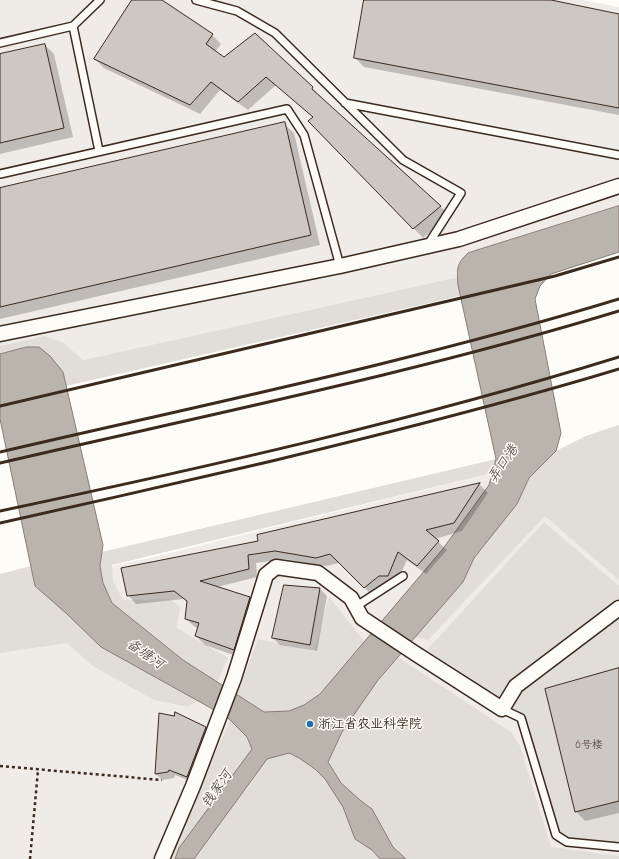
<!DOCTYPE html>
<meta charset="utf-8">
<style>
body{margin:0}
canvas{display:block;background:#fdfcf7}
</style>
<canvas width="619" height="859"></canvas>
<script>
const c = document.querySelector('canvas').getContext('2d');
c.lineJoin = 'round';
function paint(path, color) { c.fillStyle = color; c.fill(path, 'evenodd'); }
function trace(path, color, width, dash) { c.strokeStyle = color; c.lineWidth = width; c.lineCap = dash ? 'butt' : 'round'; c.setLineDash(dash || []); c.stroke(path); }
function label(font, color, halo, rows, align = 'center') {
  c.font = font + ' "Comic Neue","LXGW WenKai TC",sans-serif'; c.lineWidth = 3; c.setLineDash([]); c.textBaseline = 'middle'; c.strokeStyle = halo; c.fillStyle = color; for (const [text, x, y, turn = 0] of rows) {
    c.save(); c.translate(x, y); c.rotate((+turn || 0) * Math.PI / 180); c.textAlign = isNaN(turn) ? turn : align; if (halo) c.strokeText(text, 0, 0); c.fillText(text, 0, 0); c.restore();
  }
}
const built = new Path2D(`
 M0 0H583L619 7V206L468 253 457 270 458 277 83 360 63 342 44 336 0 346Z
 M619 425V859H0V590L150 558 492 473 556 451 586 436Z`);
const green = new Path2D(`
 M458 277 460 296 66 386 63 372 26 347 0 354V346L44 336 63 342 83 360Z
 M619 425V580L545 516 428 640 415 637 463 582 474 558 517 504 529 477 556 451 586 436Z
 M496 459 492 473 112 565 113 581 123 600 169 599 180 606 177 628 228 658 217 682 183 660 112 603 103 583 100 566 102 552Z
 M544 522 619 586V851L555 843 513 706 427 650Z
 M31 566 35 586 67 614 101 647 198 701 188 707 154 700 94 667 67 643 0 653V574Z
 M329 597 365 642C339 673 312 718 265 712 258 711 243 699 237 695L258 639 314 651Z
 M398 657 511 732 520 746 551 847 619 856V859H406L393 847 372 809 360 800 341 783 328 762 342 732 378 680Z
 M230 721 247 737 252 749 179 848 175 859H152L170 819 186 816Z
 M289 753 299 758 315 769 325 779 343 807 355 839 372 850 380 859H194L267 759Z`);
const water = new Path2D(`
 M619 206V252L551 274 540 286 535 299 561 433 556 451 529 478 517 504 474 558 463 582 378 680 342 732 328 762 341 783 360 800 372 809 393 847 406 859H380L372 850 355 839 343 807 325 779 315 769 299 758 289 753 267 759 194 859H175L179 848 252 749 247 737 227 717 101 647 67 614 35 586 0 419V354L26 347H39L50 356 63 372 103 545 100 566 103 583 112 603 183 660 264 712 289 711 304 705 320 694 442 550 489 485 496 459 458 285C457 269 456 264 468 253Z`);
const shadow = new Path2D(`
 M133 0H160L212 35 221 44 215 52 224 59 312 88 321 97 320 98 450 215 423 238 310 121 314 117 276 85 248 110 220 90 200 114 104 68 95 59Z
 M365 0H546L619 15V115L364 67 355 58Z
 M45 45 54 54 73 137 0 154V55Z
 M284 124 294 133 320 245 0 319V189Z
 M479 484 488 493 462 531 435 539 447 550 426 574 407 560 396 584 373 596 339 563 326 566 284 559 256 563 257 577 217 587 250 597 258 606 242 658 205 645 196 636 198 628 195 627 186 619 188 603 184 599 136 604 128 595 259 542 258 536Z
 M320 589 327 596 317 651 280 645 273 638Z
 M619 669V813L585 821 576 811Z
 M176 713 206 727 212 733 193 782 175 775 174 778 162 780 156 774 160 714 175 717Z`);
const building = new Path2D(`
 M132 0H162L213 34 206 44 224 57 255 33 313 87 312 89 441 206 413 229 308 121 313 117 266 77 238 102 211 82 190 105 94 59Z
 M364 0H551L619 14V108L354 58Z
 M45 44 64 128 0 143V54Z
 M285 122 311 235 0 307V188Z
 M480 483 454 523 426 530 439 541 417 566 398 552 388 576H379L364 588 330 554 316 558 275 551 248 555 249 569 200 581 250 597 234 650 195 636 199 623 185 619 187 601 174 591 127 596 121 568 258 541 257 535Z
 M284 585 320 588 310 645 272 638Z
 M619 668V801L575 812 545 689Z
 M175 712 206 727 187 777 169 770 168 772 155 774 159 713 174 716Z`);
const path = new Path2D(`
 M0 766 162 780
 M30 859 38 770`);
const lane = new Path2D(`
 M196 0 237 11 275 33 403 160 461 193 427 246
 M73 26 100 0
 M0 43 73 26 99 151
 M345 103 619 155
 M0 174 287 109 304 135 340 266
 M355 607 403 576
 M502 709 521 718 556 835 567 842 619 847`);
const street = new Path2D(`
 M0 334 340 266 459 239 619 186
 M162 859 193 786 234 678 266 575 276 567 318 573 351 598 362 618 413 652 502 709 516 686 619 608`);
const rail = new Path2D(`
 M0 406 555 276 619 257
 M0 452C207 404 416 361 619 299
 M0 463C207 415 416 373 619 311
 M0 511C208 467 416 420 619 357
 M0 523C91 503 181 482 272 461 388 433 504 404 619 369`);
const markers = [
 [310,724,4,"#1f6fb2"]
];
const numberNames = [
 ["6号楼",589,745]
];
const poiNames = [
 ["浙江省农业科学院",318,724]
];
const waterNames = [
 ["弄口港",503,464,-56],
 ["备塘河",145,654,34],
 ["钱家河",217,789,-55]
];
paint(built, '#efece7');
paint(green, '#e1ded7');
paint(water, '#bbb4ad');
trace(water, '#887d74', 1);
paint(shadow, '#0003');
paint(building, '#cdc8c2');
trace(building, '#3b2a1e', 1);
trace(lane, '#3b2a1e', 10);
trace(street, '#3b2a1e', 17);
trace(path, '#3b2a1e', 2.5, [3, 3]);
trace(lane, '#fdfcf7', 7);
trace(street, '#fdfcf7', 14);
trace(rail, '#3b2a1e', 3);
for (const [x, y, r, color] of markers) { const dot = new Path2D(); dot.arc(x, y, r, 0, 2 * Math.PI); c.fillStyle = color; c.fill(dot); trace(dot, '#fdfcf7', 1.5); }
label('11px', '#605247', null, numberNames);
label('13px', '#3b2a1e', '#fdfcf7', poiNames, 'left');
label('italic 14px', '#615349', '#fdfcf7', waterNames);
</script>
